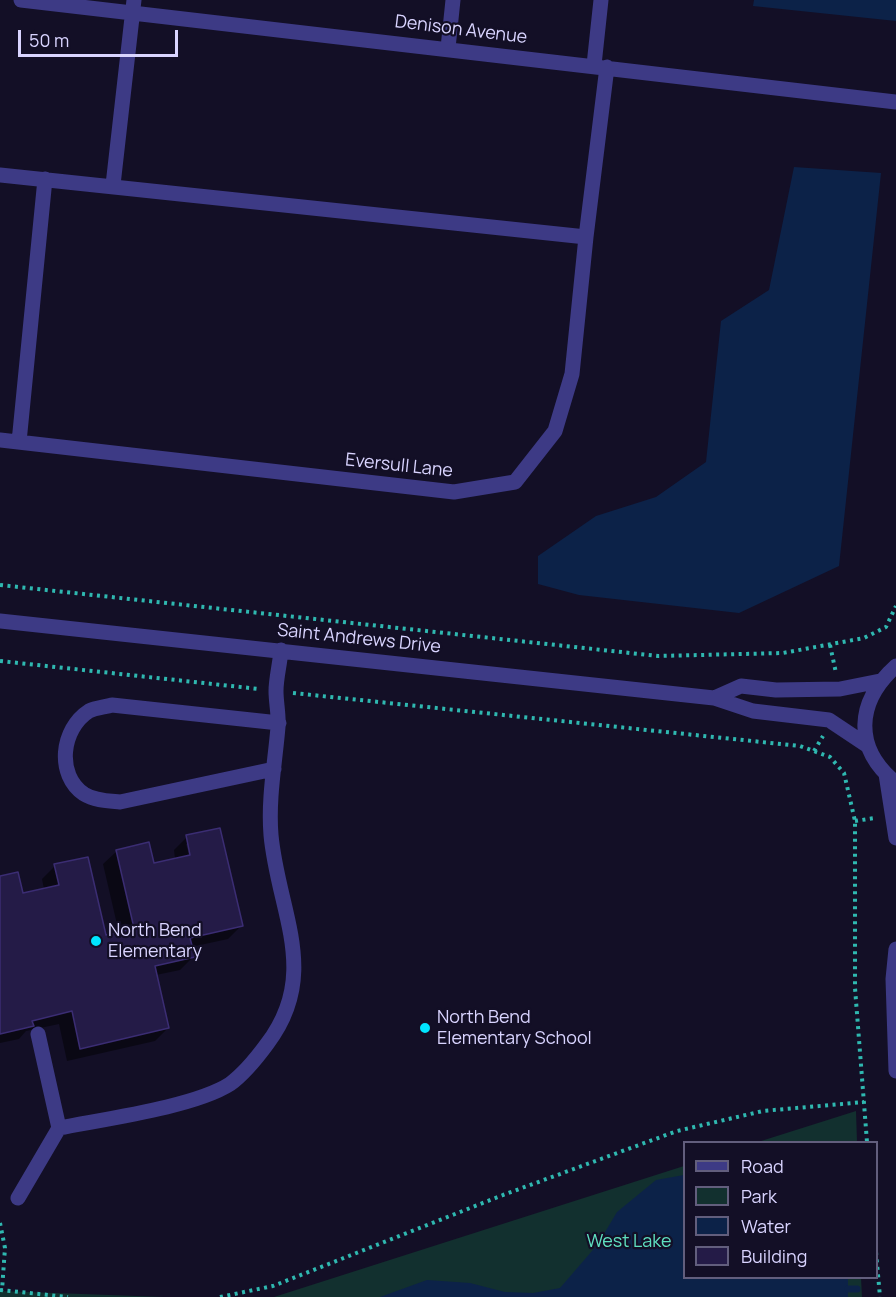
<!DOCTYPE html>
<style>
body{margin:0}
#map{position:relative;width:896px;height:1297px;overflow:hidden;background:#130f26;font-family:Manrope,sans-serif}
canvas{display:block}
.legend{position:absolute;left:683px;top:1141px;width:195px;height:138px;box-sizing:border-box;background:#130f26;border:2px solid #625e7d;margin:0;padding:8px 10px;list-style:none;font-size:18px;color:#d9d4ff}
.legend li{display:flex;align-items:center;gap:12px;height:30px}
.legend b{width:30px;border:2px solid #625e7d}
.scale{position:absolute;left:18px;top:30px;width:160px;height:27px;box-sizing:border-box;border:3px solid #d9d4ff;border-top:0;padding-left:8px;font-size:18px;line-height:21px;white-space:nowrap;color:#d9d4ff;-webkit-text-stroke:4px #130f26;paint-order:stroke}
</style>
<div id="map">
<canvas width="896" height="1297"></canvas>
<ul class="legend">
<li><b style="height:8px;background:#3d3a85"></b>Road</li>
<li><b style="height:16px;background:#12302f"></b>Park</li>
<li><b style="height:16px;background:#0c2248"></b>Water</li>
<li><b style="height:16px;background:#241b47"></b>Building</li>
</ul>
<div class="scale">50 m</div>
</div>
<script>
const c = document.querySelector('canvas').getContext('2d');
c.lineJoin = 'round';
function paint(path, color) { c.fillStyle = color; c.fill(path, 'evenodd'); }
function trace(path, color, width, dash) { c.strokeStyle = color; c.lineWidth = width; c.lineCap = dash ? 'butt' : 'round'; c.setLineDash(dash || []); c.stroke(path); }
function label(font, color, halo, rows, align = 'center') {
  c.font = font + ' Manrope,sans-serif'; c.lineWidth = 4.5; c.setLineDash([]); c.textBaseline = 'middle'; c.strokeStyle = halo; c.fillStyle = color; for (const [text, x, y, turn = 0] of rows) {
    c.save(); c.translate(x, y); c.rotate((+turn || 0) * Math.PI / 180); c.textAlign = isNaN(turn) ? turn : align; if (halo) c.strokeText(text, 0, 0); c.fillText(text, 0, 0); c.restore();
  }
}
const green = new Path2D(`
 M856 1111 857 1142H758Z
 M684 1166V1278H861L862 1297H274Z
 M0 1291 164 1297H0Z`);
const water = new Path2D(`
 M754 0H896V21L753 6Z
 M794 167 881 173 839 566 739 613 579 595 538 584V556L596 516 656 497 706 462 721 321 769 290Z
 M684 1175V1278H848V1297H380L427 1280 470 1283 505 1292 533 1293 560 1288 598 1244 617 1212 656 1180Z`);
const shadow = new Path2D(`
 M187 837 241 926 228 939 191 947 193 957 180 970 156 975 168 1028 155 1041 67 1061 59 1024 26 1031 19 1039 0 1043V878L22 894 44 889 42 879 55 866 105 937 119 933 103 864 117 851 153 864 175 859 174 850ZM186 844H190L191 862Z`);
const stream = new Path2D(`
 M848 1289H857`);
const building = new Path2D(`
 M220 828 243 926 190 938 195 957 155 966 169 1028 80 1049 72 1011 32 1021 34 1026 0 1034V876L18 872 23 893 59 885 54 864 88 857 106 935 134 928 116 850 149 842 154 863 190 855 186 835Z`);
const path = new Path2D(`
 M0 585 658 656 783 653 864 638 886 627 896 606
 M830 645 836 673
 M0 661 259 689
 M293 693 800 746 830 757 844 773 855 821V988L867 1142
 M814 751 823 736
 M855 821 875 818
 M0 1223 5 1248 2 1290
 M876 1252 880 1297
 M0 1290 68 1297
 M220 1297 273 1286 503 1195 677 1131 763 1111 864 1102`);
const minor = new Path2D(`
 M21 0 896 102
 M448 48 453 0
 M594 65 601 0
 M0 175 586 237
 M113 185 134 0
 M0 440 454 492 515 482 555 431 572 374 586 237 607 67
 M19 442 45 179
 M0 621 714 698 753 711 829 720 868 746
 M896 666C856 702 853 748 896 783
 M714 698 741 686 776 690 840 689 880 681
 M274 769 120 802C109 801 95 801 84 794 56 775 61 729 89 711 95 708 105 707 112 705L279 723
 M886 774 896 838
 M896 949 893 979 896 1071
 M38 1034 59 1128
 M18 1198 59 1128C104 1119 194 1107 230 1084 245 1073 256 1059 267 1044 321 973 278 912 271 835 268 799 275 763 278 727 279 715 276 703 276 691 276 678 280 664 281 650`);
const markers = [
 [96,941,6,"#00e5ff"],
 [425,1028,6,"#00e5ff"]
];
const streetNames = [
 ["Denison Avenue",461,30,7],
 ["Eversull Lane",399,466,6],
 ["Saint Andrews Drive",359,639,6]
];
const poiNames = [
 ["North Bend",108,931],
 ["Elementary",108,952],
 ["North Bend",437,1018],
 ["Elementary School",437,1039]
];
const parkNames = [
 ["West Lake",629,1242]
];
paint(green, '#12302f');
paint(water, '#0c2248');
paint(shadow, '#0007');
trace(stream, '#0c2248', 7);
paint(building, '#241b47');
trace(building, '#3b2d73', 1.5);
trace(path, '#2fb8b0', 4, [3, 4.5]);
trace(minor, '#3d3a85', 15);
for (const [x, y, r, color] of markers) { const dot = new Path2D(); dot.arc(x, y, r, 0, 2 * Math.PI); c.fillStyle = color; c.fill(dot); trace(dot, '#130f26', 2); }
label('18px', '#d9d4ff', '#130f26', streetNames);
label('18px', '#d9d4ff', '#130f26', poiNames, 'left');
label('18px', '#5fe0c0', '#130f26', parkNames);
</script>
